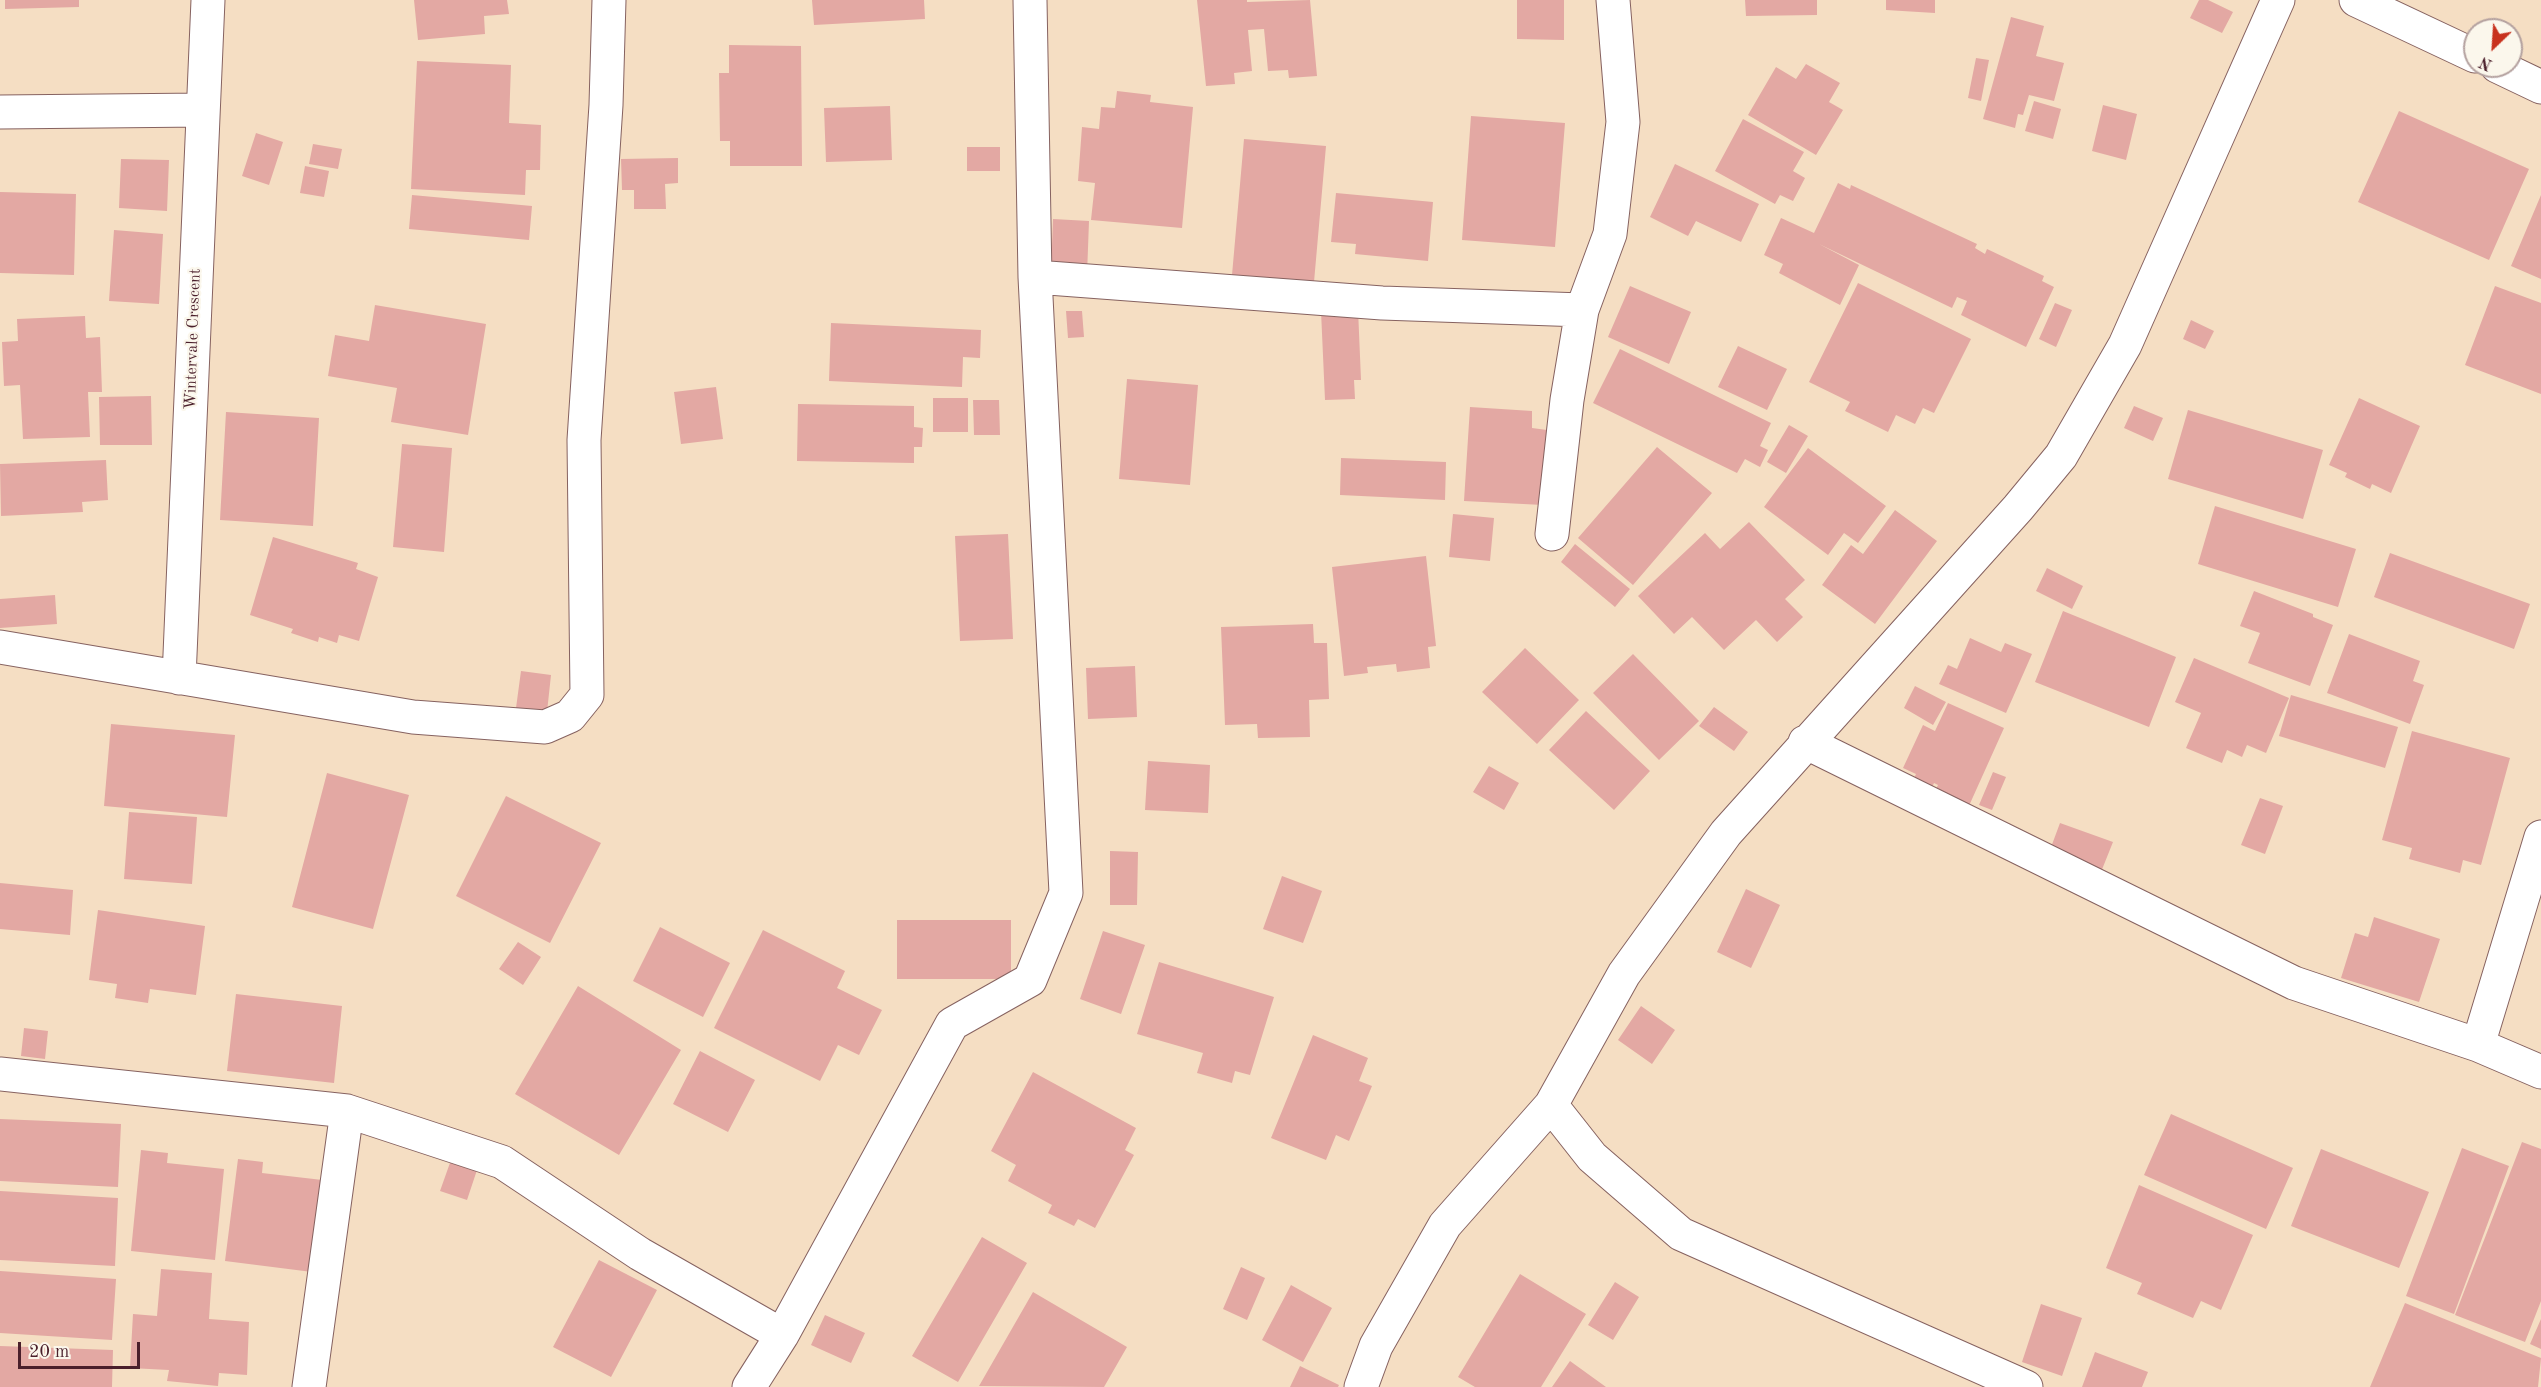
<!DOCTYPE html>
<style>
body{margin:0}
#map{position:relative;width:2541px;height:1387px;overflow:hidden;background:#f5dec3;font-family:"Old Standard TT",serif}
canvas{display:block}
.north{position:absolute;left:2463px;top:18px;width:60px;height:60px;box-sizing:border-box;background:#fbf7ec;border:2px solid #b4a19f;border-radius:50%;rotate:205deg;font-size:16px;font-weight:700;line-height:24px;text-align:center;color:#4a1f2b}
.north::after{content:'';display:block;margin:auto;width:21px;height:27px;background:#c8321e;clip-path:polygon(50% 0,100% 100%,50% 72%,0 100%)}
.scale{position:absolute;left:18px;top:1342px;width:122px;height:27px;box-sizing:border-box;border:3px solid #4a1f2b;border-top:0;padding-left:8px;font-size:18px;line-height:21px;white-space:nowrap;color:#4a1f2b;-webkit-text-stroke:4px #fbf7ec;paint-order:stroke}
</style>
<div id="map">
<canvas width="2541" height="1387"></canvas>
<div class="north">N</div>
<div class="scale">20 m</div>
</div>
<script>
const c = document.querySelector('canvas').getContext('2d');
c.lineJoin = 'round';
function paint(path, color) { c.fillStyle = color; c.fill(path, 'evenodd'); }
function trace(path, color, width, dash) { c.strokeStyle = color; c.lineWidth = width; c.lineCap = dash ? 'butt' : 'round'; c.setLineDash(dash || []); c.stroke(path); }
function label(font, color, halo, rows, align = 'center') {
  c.font = font + ' "Old Standard TT",serif'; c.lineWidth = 4.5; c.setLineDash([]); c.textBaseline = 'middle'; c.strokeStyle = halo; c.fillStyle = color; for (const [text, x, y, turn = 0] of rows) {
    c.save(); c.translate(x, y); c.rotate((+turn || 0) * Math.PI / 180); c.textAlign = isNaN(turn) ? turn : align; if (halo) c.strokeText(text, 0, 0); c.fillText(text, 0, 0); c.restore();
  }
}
const building = new Path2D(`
 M5 0H79V7L5 9Z
 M414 0H507L509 14 484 16 485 34 418 40Z
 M812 0H924L925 19 814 25Z
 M1197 0H1247V2L1310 0 1317 76 1289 78 1288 70 1268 71 1264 29 1248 30 1252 71 1234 73 1235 84 1206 86Z
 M1517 0H1564V40L1517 39Z
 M1745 0H1817V15L1746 16Z
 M1886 0H1935V13L1886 10Z
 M2199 0H2208L2233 12 2222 33 2190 18Z
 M2011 17 2044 26 2036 56 2064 63 2054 101 2029 95 2023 115 2018 114 2015 128 1983 119Z
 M729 45 801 46 802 166H730V141H720L719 73H729Z
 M1976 58 1989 60 1981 101 1968 98Z
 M417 61 511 65 509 123 541 125 540 170H526L525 195 411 189Z
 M1806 64 1840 83 1829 102 1843 110 1816 155 1748 115 1776 67 1796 79Z
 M1117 91 1151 95 1150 102 1193 107 1182 228 1091 220 1095 183 1078 181 1082 127 1099 129 1101 107 1115 108Z
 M2034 101 2061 109 2053 139 2025 131Z
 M2103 105 2137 114 2126 160 2092 151Z
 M890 106 892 160 826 162 824 108Z
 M2399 111 2529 169 2489 260 2358 202Z
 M1471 116 1565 123 1555 247 1462 240Z
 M1743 119 1804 152 1793 171 1805 178 1793 201 1780 195 1775 204 1715 171Z
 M256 133 283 142 269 185 242 176Z
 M1244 139 1326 146 1314 282 1232 275Z
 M313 144 342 149 338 169 309 164Z
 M967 147H1000V171H967Z
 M678 158V183L665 184 666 209H634V190H622L621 159Z
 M121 159 169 160 167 211 119 208Z
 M1675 164 1759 204 1741 242 1696 221 1688 236 1650 217Z
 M305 166 329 171 324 197 300 193Z
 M1838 183 1850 189 1851 185 1977 244 1975 248 1985 254 1987 249 2044 276 2042 281 2054 287 2026 347 1961 315 1967 301 1957 297 1952 308 1819 244 1859 265 1840 305 1779 273 1783 264 1764 255 1781 218 1814 233Z
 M0 192 76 194 74 275 0 273Z
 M1336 193 1433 202 1428 261 1355 254 1356 244 1331 242Z
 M412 195 532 206 529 240 409 229Z
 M2541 195V279L2511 266Z
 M1053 219 1089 221 1087 275 1051 273Z
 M114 230 163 234 159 304 109 301Z
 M1858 283 1971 339 1934 413 1923 408 1915 424 1896 415 1888 432 1845 411 1850 402 1809 382Z
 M1630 286 1691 312 1669 364 1608 337Z
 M2495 286 2541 303V394L2465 365Z
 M2055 303 2072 310 2056 347 2039 339Z
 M375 305 486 324 468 435 391 422 397 388 328 376 335 335 369 341Z
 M1358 309 1361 380H1354L1355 399 1325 400 1321 311Z
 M1066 311H1082L1084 337 1068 338Z
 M85 316 86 338 100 337 102 392H88L90 437 23 439 20 385 4 386 2 342 18 341 17 319Z
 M2191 320 2214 331 2205 349 2183 339Z
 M831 323 981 330 980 358 963 357 962 387 829 381Z
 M1738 346 1787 369 1767 410 1718 387Z
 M1620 349 1771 423 1760 446 1768 450 1760 467 1745 459 1737 473 1593 403Z
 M1127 379 1198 385 1190 485 1119 479Z
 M716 387 723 439 681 444 674 392Z
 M151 396 152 445H100L99 397Z
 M933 398H968V432H933Z
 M2359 398 2420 426 2391 493 2372 484 2370 489 2345 477 2347 473 2329 465Z
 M973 400H999L1000 435H974Z
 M798 404 914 406V427L923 428 922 447H914V463L797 461Z
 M2134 406 2163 418 2153 441 2124 428Z
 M1470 407 1532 411V428L1547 430 1543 505 1464 501Z
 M2188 410 2323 450 2303 519 2168 479Z
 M226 412 319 418 313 526 220 520Z
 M1789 425 1808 436 1786 473 1767 462Z
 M402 444 452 448 444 552 393 547Z
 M1657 447 1712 493 1633 585 1578 538Z
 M1808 448 1886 506 1858 543 1844 533 1828 555 1764 507Z
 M1341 458 1446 462 1445 500 1340 495Z
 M106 460 108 500 82 502 83 512 1 516 0 464Z
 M2215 506 2356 549 2338 607 2198 564Z
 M1895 510 1937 541 1875 624 1822 585 1851 545 1863 554Z
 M1453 514 1494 518 1490 561 1449 557Z
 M1749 522 1805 580 1785 599 1803 617 1777 642 1756 620 1724 650 1692 617 1674 634 1638 596 1705 533 1720 549Z
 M1008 534 1013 639 960 641 955 536Z
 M273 537 358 563 356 569 378 577 359 641 339 635 337 643 319 637 318 642 291 633 293 629 250 615Z
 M1575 544 1630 589 1615 607 1561 562Z
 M2390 553 2530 604 2514 649 2374 597Z
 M1426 556 1436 646 1428 647 1430 668 1397 672 1396 664 1367 667 1368 673 1344 676 1332 567Z
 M2047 568 2083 586 2072 609 2036 591Z
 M2254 591 2313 614V617L2333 625 2310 686 2248 663 2260 633 2240 626Z
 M55 595 57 624 0 628V599Z
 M2063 611 2176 657 2149 727 2035 682Z
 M1313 624 1314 643H1327L1329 699 1309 700 1310 737 1258 738 1257 724 1225 725 1221 627Z
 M2349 634 2420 661 2413 681 2424 685 2410 724 2327 693Z
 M1970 638 2001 652 2005 643 2032 654 2006 713 1939 684 1948 665 1957 669Z
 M1525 648 1579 700 1537 744 1482 692Z
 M1633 654 1699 721 1659 760 1593 693Z
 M2194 658 2289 698 2266 753 2247 745 2242 757 2227 750 2222 763 2186 748 2201 713 2175 702Z
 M1135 666 1137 717 1088 719 1086 668Z
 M521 671 551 675 547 712 516 708Z
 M1915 686 1946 702 1933 725 1904 708Z
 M2291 695 2398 727 2385 768 2279 736Z
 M1948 703 2004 728 1968 808 1934 793 1938 785 1934 783 1928 796 1909 788 1916 774 1903 768 1923 725 1935 731Z
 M1714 707 1748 732 1734 751 1699 726Z
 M1586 711 1650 771 1614 810 1549 750Z
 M111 724 235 735 227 817 104 806Z
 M2412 731 2510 758 2481 865 2463 860 2460 873 2409 859 2412 848 2382 840Z
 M1148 761 1210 765 1208 813 1145 810Z
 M1489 766 1519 783 1504 810 1473 792Z
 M1993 772 2006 777 1992 810 1979 805Z
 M327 773 409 795 373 929 292 907Z
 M506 796 601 843 550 943 456 896Z
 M2260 798 2283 806 2265 854 2241 845Z
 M129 812 197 817 192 884 124 879Z
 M2060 823 2113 842 2099 877 2047 858Z
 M1110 851 1138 852 1137 905H1110Z
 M1282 876 1322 891 1303 943 1263 929Z
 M0 883 73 890 70 935 0 929Z
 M1746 889 1780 905 1751 968 1717 952Z
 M98 910 205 926 196 995 150 989 148 1003 115 998 117 984 89 980Z
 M2374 917 2440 939 2419 1002 2341 978 2355 933 2368 937Z
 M897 920H1011V979H897Z
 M660 927 730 963 703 1017 633 981Z
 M763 930 845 971 837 988 882 1010 859 1055 838 1045 820 1081 714 1028Z
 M1103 931 1145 945 1121 1014 1080 999Z
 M518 942 541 957 523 985 499 969Z
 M1159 962 1274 997 1250 1075 1235 1071 1232 1083 1197 1073 1203 1053 1137 1034Z
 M578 986 681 1050 619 1155 515 1094Z
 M236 994 342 1006 334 1083 227 1071Z
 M1641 1006 1675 1030 1652 1064 1618 1040Z
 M24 1028 48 1031 45 1059 21 1056Z
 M1313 1035 1368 1058 1359 1081 1372 1086 1349 1141 1336 1135 1326 1160 1271 1138Z
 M700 1051 755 1080 728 1132 673 1104Z
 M1033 1072 1136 1128 1125 1150 1134 1155 1095 1228 1078 1219 1074 1226 1048 1213 1052 1205 1008 1181 1016 1165 991 1151Z
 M2171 1114 2293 1168 2266 1229 2144 1175Z
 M0 1119 121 1124 118 1187 0 1181Z
 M2522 1142 2541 1149V1301L2525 1342 2455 1315Z
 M2462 1148 2509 1166 2454 1314 2406 1296Z
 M2321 1149 2429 1192 2399 1268 2291 1226Z
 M141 1150 168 1153 167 1163 224 1169 215 1260 131 1251Z
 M238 1159 263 1162 262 1173 331 1181 320 1273 225 1261Z
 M451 1160 477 1170 467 1200 440 1191Z
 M2139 1185 2253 1235 2221 1310 2201 1301 2193 1318 2137 1294 2142 1283 2106 1268Z
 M0 1191 118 1198 115 1266 0 1260Z
 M982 1237 1027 1263 958 1382 912 1356Z
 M599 1260 657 1290 611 1377 553 1347Z
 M1241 1267 1265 1278 1247 1320 1223 1309Z
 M161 1269 212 1273 209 1319 249 1322 247 1375 219 1373 218 1386 167 1381 169 1370 130 1368 133 1314 157 1316Z
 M0 1271 116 1279 112 1340 0 1333Z
 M1520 1274 1586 1314 1541 1387H1475L1458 1377Z
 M1615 1282 1639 1297 1613 1340 1588 1325Z
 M1291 1285 1332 1308 1303 1362 1262 1340Z
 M1033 1292 1127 1347 1104 1387 979 1386Z
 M2405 1303 2541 1358 2538 1387H2370Z
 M2041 1304 2082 1318 2062 1376 2022 1362Z
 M825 1315 865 1333 851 1363 811 1345Z
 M2541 1319V1349L2530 1344Z
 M0 1346 113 1350 112 1387H0Z
 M2095 1352 2148 1372 2142 1387H2082Z
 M1570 1361 1606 1387H1552Z
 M1300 1366 1339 1385 1338 1387H1290Z`);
const minor = new Path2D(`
 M2356 0 2475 56
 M2497 66 2541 87
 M0 112 203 110
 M1035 277 1382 303 1582 310
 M1552 534 1567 400 1582 310 1610 234 1623 122 1613 0
 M0 647 413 717 545 727 570 716 587 695 584 440 606 105 609 0
 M179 678 208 0
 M1805 742 2294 983 2478 1045 2541 1072
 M2478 1045 2541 837
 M0 1074 347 1111 502 1162 640 1254 782 1335
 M1551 1105 1592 1157 1681 1234 2026 1387
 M309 1387 347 1111
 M749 1387 782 1335 952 1024 1030 980 1066 893 1035 277 1030 0
 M1361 1387 1376 1346 1445 1225 1551 1105 1624 974 1726 833 2018 508 2061 456 2125 345 2278 0`);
const streetNames = [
 ["Wintervale Crescent",193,339,-88]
];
paint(building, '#e3a8a3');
trace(minor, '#866260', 35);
trace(minor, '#fff', 33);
label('16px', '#4a1f2b', '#fbf7ec', streetNames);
</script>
